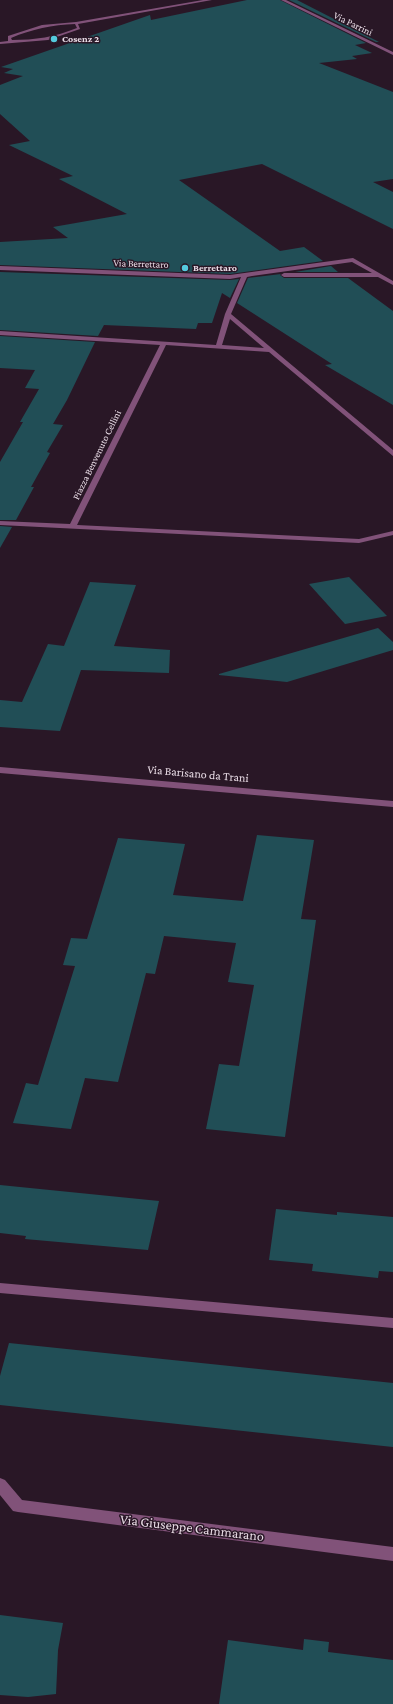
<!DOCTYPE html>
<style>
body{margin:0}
canvas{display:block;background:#291726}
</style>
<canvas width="393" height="1704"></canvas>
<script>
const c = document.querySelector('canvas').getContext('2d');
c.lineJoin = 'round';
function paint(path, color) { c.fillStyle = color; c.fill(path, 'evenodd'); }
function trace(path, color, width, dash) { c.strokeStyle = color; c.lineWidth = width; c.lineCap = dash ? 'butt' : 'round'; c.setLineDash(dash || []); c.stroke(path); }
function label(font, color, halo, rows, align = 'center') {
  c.font = font + ' "Crimson Pro",serif'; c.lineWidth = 3; c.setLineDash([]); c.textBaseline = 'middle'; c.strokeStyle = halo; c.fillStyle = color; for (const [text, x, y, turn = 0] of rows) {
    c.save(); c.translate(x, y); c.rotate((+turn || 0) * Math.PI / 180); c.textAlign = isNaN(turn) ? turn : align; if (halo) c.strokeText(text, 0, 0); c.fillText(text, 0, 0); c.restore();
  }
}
const building = new Path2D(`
 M247 0H280L366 43 355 45 372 53 352 56 357 59 319 63 393 92V179L373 182 393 192V229L262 164 179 180 280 251 304 247 323 261 230 274 0 265V242L68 238 53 227 127 214 59 179 73 176 9 145 30 141 0 114V85L23 76 4 73 13 69 1 67 150 15 151 20Z
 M289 0H297L379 42H376Z
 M331 266 338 272H295Z
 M0 272 230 280 239 279 230 298 222 293 212 323H198L196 329 104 325 98 336 0 330Z
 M281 274 280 275 284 278H348L393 311V405L325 365 332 364 237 303 248 278Z
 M0 336 95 342 67 400 53 424 63 425 47 452 50 453 31 487H34L16 520H0V462L23 422H20L39 389 25 388 35 370 0 368Z
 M0 526 12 527 0 548Z
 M349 577 387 616 345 624 309 584Z
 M90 582 136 585 114 646 170 650 169 673 81 670 60 731 0 727V700L22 702 48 644 64 646Z
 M378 628 393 642V650L287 682 219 675V674Z
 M257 835 314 840 301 919 316 920 285 1137 206 1129 219 1064 239 1066 254 985 228 982 236 943 164 936 155 974 146 973 118 1082 85 1078 71 1129 13 1123 26 1083 38 1085 75 966 63 965 71 938 87 939 118 838 185 844 173 895 243 901Z
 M0 1185 159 1201 148 1250 25 1239 26 1236 0 1233Z
 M276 1209 337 1215V1212L393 1217V1272L379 1271 378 1278 312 1271 313 1264 269 1260Z
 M9 1343 393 1383V1447L0 1405V1376Z
 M0 1615 63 1623 58 1650 56 1694 28 1697 0 1695Z
 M304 1639 329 1642 328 1652 393 1660V1704H219L228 1640 303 1650Z`);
const minor = new Path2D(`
 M203 0H212L78 24 80 29 48 40 0 44V42L8 41V36L42 25 76 22ZM75 24 77 28C55 37 35 40 12 40L11 38C32 29 52 25 75 24Z
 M281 0H286L393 52V55Z
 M353 258 393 281V285L378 277H284L281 275 284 273H372L352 262 252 276 247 277 231 314 393 450V456L269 352 166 345 77 525 359 539 393 531V535L359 543 0 525V521L70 524 160 345 0 335V331L216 345 225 314 241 277 230 279 0 270V266L230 275ZM230 319 264 348 222 345Z
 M0 767 393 801V807L0 773Z
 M0 1283 393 1318V1328L0 1293Z
 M0 1478 5 1480 22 1500 393 1547V1561L18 1512 13 1511 0 1495Z`);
const markers = [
 [54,39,4,"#54cade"],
 [185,268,4,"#54cade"]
];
const farStreetnames = [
 ["Via Parrini",353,24,26],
 ["Via Berrettaro",141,264,2],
 ["Piazza Benvenuto Cellini",97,455,-64]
];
const farPoinames = [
 ["Cosenz 2",62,39],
 ["Berrettaro",193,268]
];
const streetNames = [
 ["Via Barisano da Trani",198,774,5]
];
const nearStreetnames = [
 ["Via Giuseppe Cammarano",192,1528,7]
];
paint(building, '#214e56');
paint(minor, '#815279');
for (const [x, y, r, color] of markers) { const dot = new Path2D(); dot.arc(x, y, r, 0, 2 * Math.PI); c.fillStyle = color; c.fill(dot); trace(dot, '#291726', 1.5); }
label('10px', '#e9dce6', '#291726', farStreetnames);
label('bold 10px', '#e9dce6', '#291726', farPoinames, 'left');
label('12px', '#e9dce6', '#291726', streetNames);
label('14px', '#e9dce6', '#291726', nearStreetnames);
</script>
